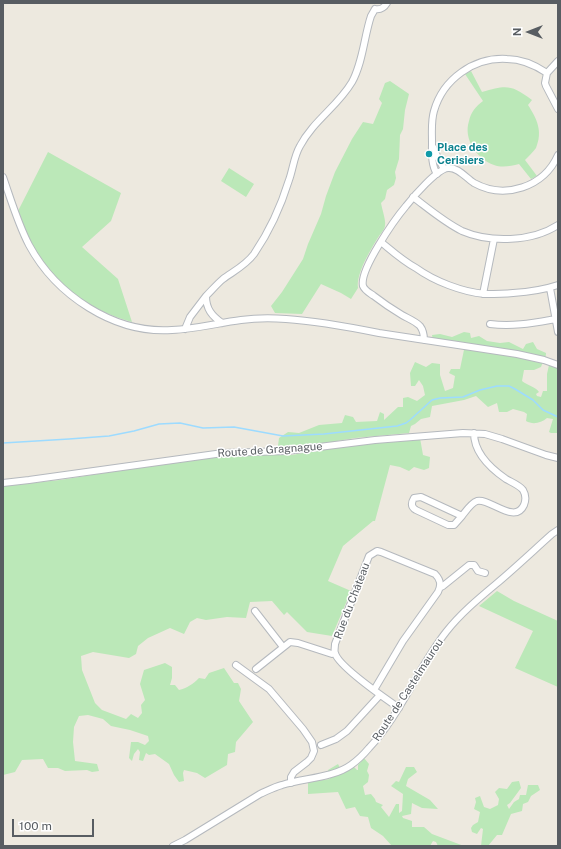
<!DOCTYPE html>
<meta charset="utf-8">
<style>
body{margin:0}
#map{position:relative;width:561px;height:849px;overflow:hidden;background:#ede9df;font-family:"Public Sans",sans-serif}
canvas{display:block}
.frame{position:absolute;inset:0;border:4px solid #585d62;pointer-events:none}
.north{position:absolute;left:509px;top:12px;width:40px;height:40px;-webkit-text-stroke:3px #fff;paint-order:stroke;rotate:270deg;font-size:11px;font-weight:700;line-height:16px;text-align:center;color:#585d62}
.north::after{content:'';display:block;margin:auto;width:14px;height:18px;background:#585d62;clip-path:polygon(50% 0,100% 100%,50% 72%,0 100%)}
.scale{position:absolute;left:12px;top:819px;width:82px;height:18px;box-sizing:border-box;border:2px solid #585d62;border-top:0;padding-left:5px;font-size:12px;line-height:14px;white-space:nowrap;color:#585d62;-webkit-text-stroke:3px #fff;paint-order:stroke}
</style>
<div id="map">
<canvas width="561" height="849"></canvas>
<div class="frame"></div>
<div class="north">N</div>
<div class="scale">100 m</div>
</div>
<script>
const c = document.querySelector('canvas').getContext('2d');
c.lineJoin = 'round';
function paint(path, color) { c.fillStyle = color; c.fill(path, 'evenodd'); }
function trace(path, color, width, dash) { c.strokeStyle = color; c.lineWidth = width; c.lineCap = dash ? 'butt' : 'round'; c.setLineDash(dash || []); c.stroke(path); }
function label(font, color, halo, rows, align = 'center') {
  c.font = font + ' "Public Sans",sans-serif'; c.lineWidth = 3; c.setLineDash([]); c.textBaseline = 'middle'; c.strokeStyle = halo; c.fillStyle = color; for (const [text, x, y, turn = 0] of rows) {
    c.save(); c.translate(x, y); c.rotate((+turn || 0) * Math.PI / 180); c.textAlign = isNaN(turn) ? turn : align; if (halo) c.strokeText(text, 0, 0); c.fillText(text, 0, 0); c.restore();
  }
}
const green = new Path2D(`
 M471 71 482 92C506 85 511 84 532 100L528 105C537 119 543 131 536 148 533 152 529 156 525 160L537 176 531 179 519 164C511 166 502 168 494 165 477 159 463 139 469 121 471 112 476 106 483 101L465 74Z
 M390 81 409 94 405 110 403 129 400 135 399 159 395 172 396 178 394 185 387 190 385 199 381 203C382 209 386 221 385 225 385 229 382 232 379 236 371 249 356 273 358 288L351 299 341 293 321 284 302 314 275 313 271 306 282 292 303 259 308 244 321 214 326 196 335 172 352 139 363 122 373 124 382 103 379 99 385 83Z
 M48 152 121 193 111 221 82 247 118 279 132 322C91 311 55 286 34 248 27 236 22 224 18 211Z
 M229 168 254 184 246 197 221 181Z
 M464 332 470 333 471 338 479 336 487 341 500 343 509 342 523 349 526 344 533 342 537 349 546 353C546 359 543 361 541 367L534 370H524L522 381C527 385 536 387 539 392L536 394 537 396 541 397 543 391H547V374L549 365 558 366V432L557 433H551L549 432 553 419 547 418C541 423 533 425 526 421L527 414 524 412 513 409 507 412H499L497 403 488 407 476 396 464 400 432 406 430 417 421 419 415 424 411 426 409 433 355 438 337 441 331 444 281 450 278 446 279 438 288 432 299 433 319 425 342 423 345 415 353 417 356 422 377 421 380 412 384 414V420L398 407H403V398L408 397 417 401 425 395 423 386 419 380 415 386H411L410 373 415 362 426 367 432 363 440 364V375L445 391 453 388 455 376 449 373 451 369H460L465 345 433 340 432 335 440 334 452 337Z
 M420 438 423 455 430 457 429 468 424 470 414 467 409 471 400 467 390 465 375 521H373L343 546 328 581 351 591 332 636 307 632 287 612 284 615 272 601 250 602 246 618 227 617 206 620 197 618 190 622 184 634 170 628 148 638 138 646 136 654 129 658 93 652 81 656 82 670 95 703 102 710 126 719 131 714 138 718 142 713 141 705 145 700 140 684 144 670 165 663 172 667V678L170 685H175L179 690C187 688 193 684 199 678L205 679 209 673 224 668 234 683H238L241 689 239 701 253 722 236 742 235 752 228 754 227 765 205 778 197 773 184 770 183 773 184 781 179 782 174 775 169 764 155 754 149 755 146 753 143 761 139 760 140 752 138 749 134 754 132 761 129 758 131 742H138L145 745 149 741 148 736 130 730 111 726 103 719 88 715 79 716 74 727 73 742 75 761 97 764 99 771 92 772 87 770 65 771 58 768H48L43 759 22 760 15 772 3 775V486L60 480 135 468 220 457 257 455H292L308 452 336 448Z
 M497 591 514 601 558 621V687L515 668 533 631 479 606Z
 M364 758 369 764 367 771 369 775 368 782 363 786 365 795 371 794 375 799 376 802 383 805 381 807 389 817 396 804H399V813L402 811 403 794 391 786 396 781 399 782 406 767H414L417 772 408 779 406 786 430 800 438 809 422 808 412 803 411 814 402 816 403 818 412 821V827H424L432 834 464 846H438L436 842 433 841 430 846 419 845 418 846H392L383 836 371 828 368 817 360 816 355 807 346 809 338 792 308 794V782L330 779 328 770 338 764 342 772 353 766 357 770H358V765Z
 M519 781 521 788 510 803 507 805 509 809 514 802 519 799 520 795H526L528 785H538L540 790 531 796 528 802 523 804 522 811 511 814 502 835H497L488 846H481L483 829 481 828 477 834 472 832 471 828 473 825 478 822 480 812 474 809 476 802 475 798 480 796 484 807 490 809 498 805 499 799 495 792 499 788 507 789 512 782Z`);
const stream = new Path2D(`
 M3 443 69 439 109 436 134 431 159 424 180 423 203 428 234 427 283 436 324 434 397 426 406 423 410 420 432 400 440 398 463 397 480 390 497 386H509L515 389 533 400 543 410 558 417`);
const minor = new Path2D(`
 M375 9C381 10 384 8 387 3
 M547 73 545 83 546 86 558 109
 M547 73 558 61
 M433 147 436 154 444 169
 M437 174C431 165 432 152 432 142 432 131 431 121 434 111 443 79 474 57 507 59 522 59 535 65 547 73
 M3 177C11 200 18 224 29 245 56 295 114 334 172 330 196 329 218 323 241 320 256 318 272 318 286 319 318 321 349 327 379 333 425 340 471 347 517 354L544 360 558 365
 M413 197C429 209 444 222 462 231 490 243 532 242 558 225
 M381 242C392 251 403 261 416 268 434 281 462 292 485 294 494 294 503 294 513 293 528 292 543 290 558 285
 M550 288 558 332
 M483 294 494 239
 M206 296C212 290 217 284 223 279 234 271 246 265 254 254 269 232 281 206 289 180 293 169 294 156 300 146 313 121 338 106 352 82 363 62 364 37 371 16L375 9
 M490 324C513 327 533 323 556 319
 M185 329 190 317 206 296C206 309 212 316 222 323
 M424 340C424 334 423 330 420 326 415 321 407 318 402 315 392 309 383 303 374 296 370 293 365 291 363 286 359 270 395 219 406 206 413 197 437 169 448 168 458 167 466 178 474 183 505 200 544 187 558 155
 M3 483 29 480 223 453 287 451 375 440 463 433 485 434 502 439 546 455 558 458
 M462 516 454 525H448L416 510C411 507 411 503 414 498L421 497 462 516C466 511 471 503 477 501 490 498 515 525 524 505 526 500 526 495 523 490 519 485 511 482 506 479 490 468 474 453 474 433
 M441 587 443 586 469 565H474L478 571 485 573
 M255 611 283 647
 M236 665 269 689 303 729 312 742 314 751 311 758 307 762 294 772 291 777V783
 M256 669 290 642 298 643 332 654 335 653
 M374 690 403 641 438 592C442 584 440 579 435 574L381 552 377 551 369 556 335 644C335 647 334 651 335 653 338 666 386 699 399 708
 M321 745 336 739 347 731 380 695
 M173 846 185 840 260 794C267 791 274 787 282 785 304 778 333 778 351 765 358 760 364 754 369 748 401 714 417 669 446 632 460 614 478 599 496 584 515 568 533 551 552 534L558 530`);
const markers = [
 [429,154,4,"#0f9aa8"]
];
const cultureNames = [
 ["Place des",437,148],
 ["Cerisiers",437,161]
];
const streetNames = [
 ["Route de Gragnague",270,450,-4],
 ["Rue du Château",352,601,-69],
 ["Route de Castelmaurou",408,690,-57]
];
paint(green, '#bbe8b8');
trace(stream, '#9ddbff', 1.5);
trace(minor, '#b5b9be', 8);
trace(minor, '#fff', 6);
for (const [x, y, r, color] of markers) { const dot = new Path2D(); dot.arc(x, y, r, 0, 2 * Math.PI); c.fillStyle = color; c.fill(dot); trace(dot, '#fff', 1.5); }
label('bold 11px', '#0d838f', '#fff', cultureNames, 'left');
label('11px', '#585d62', '#fff', streetNames);
</script>
